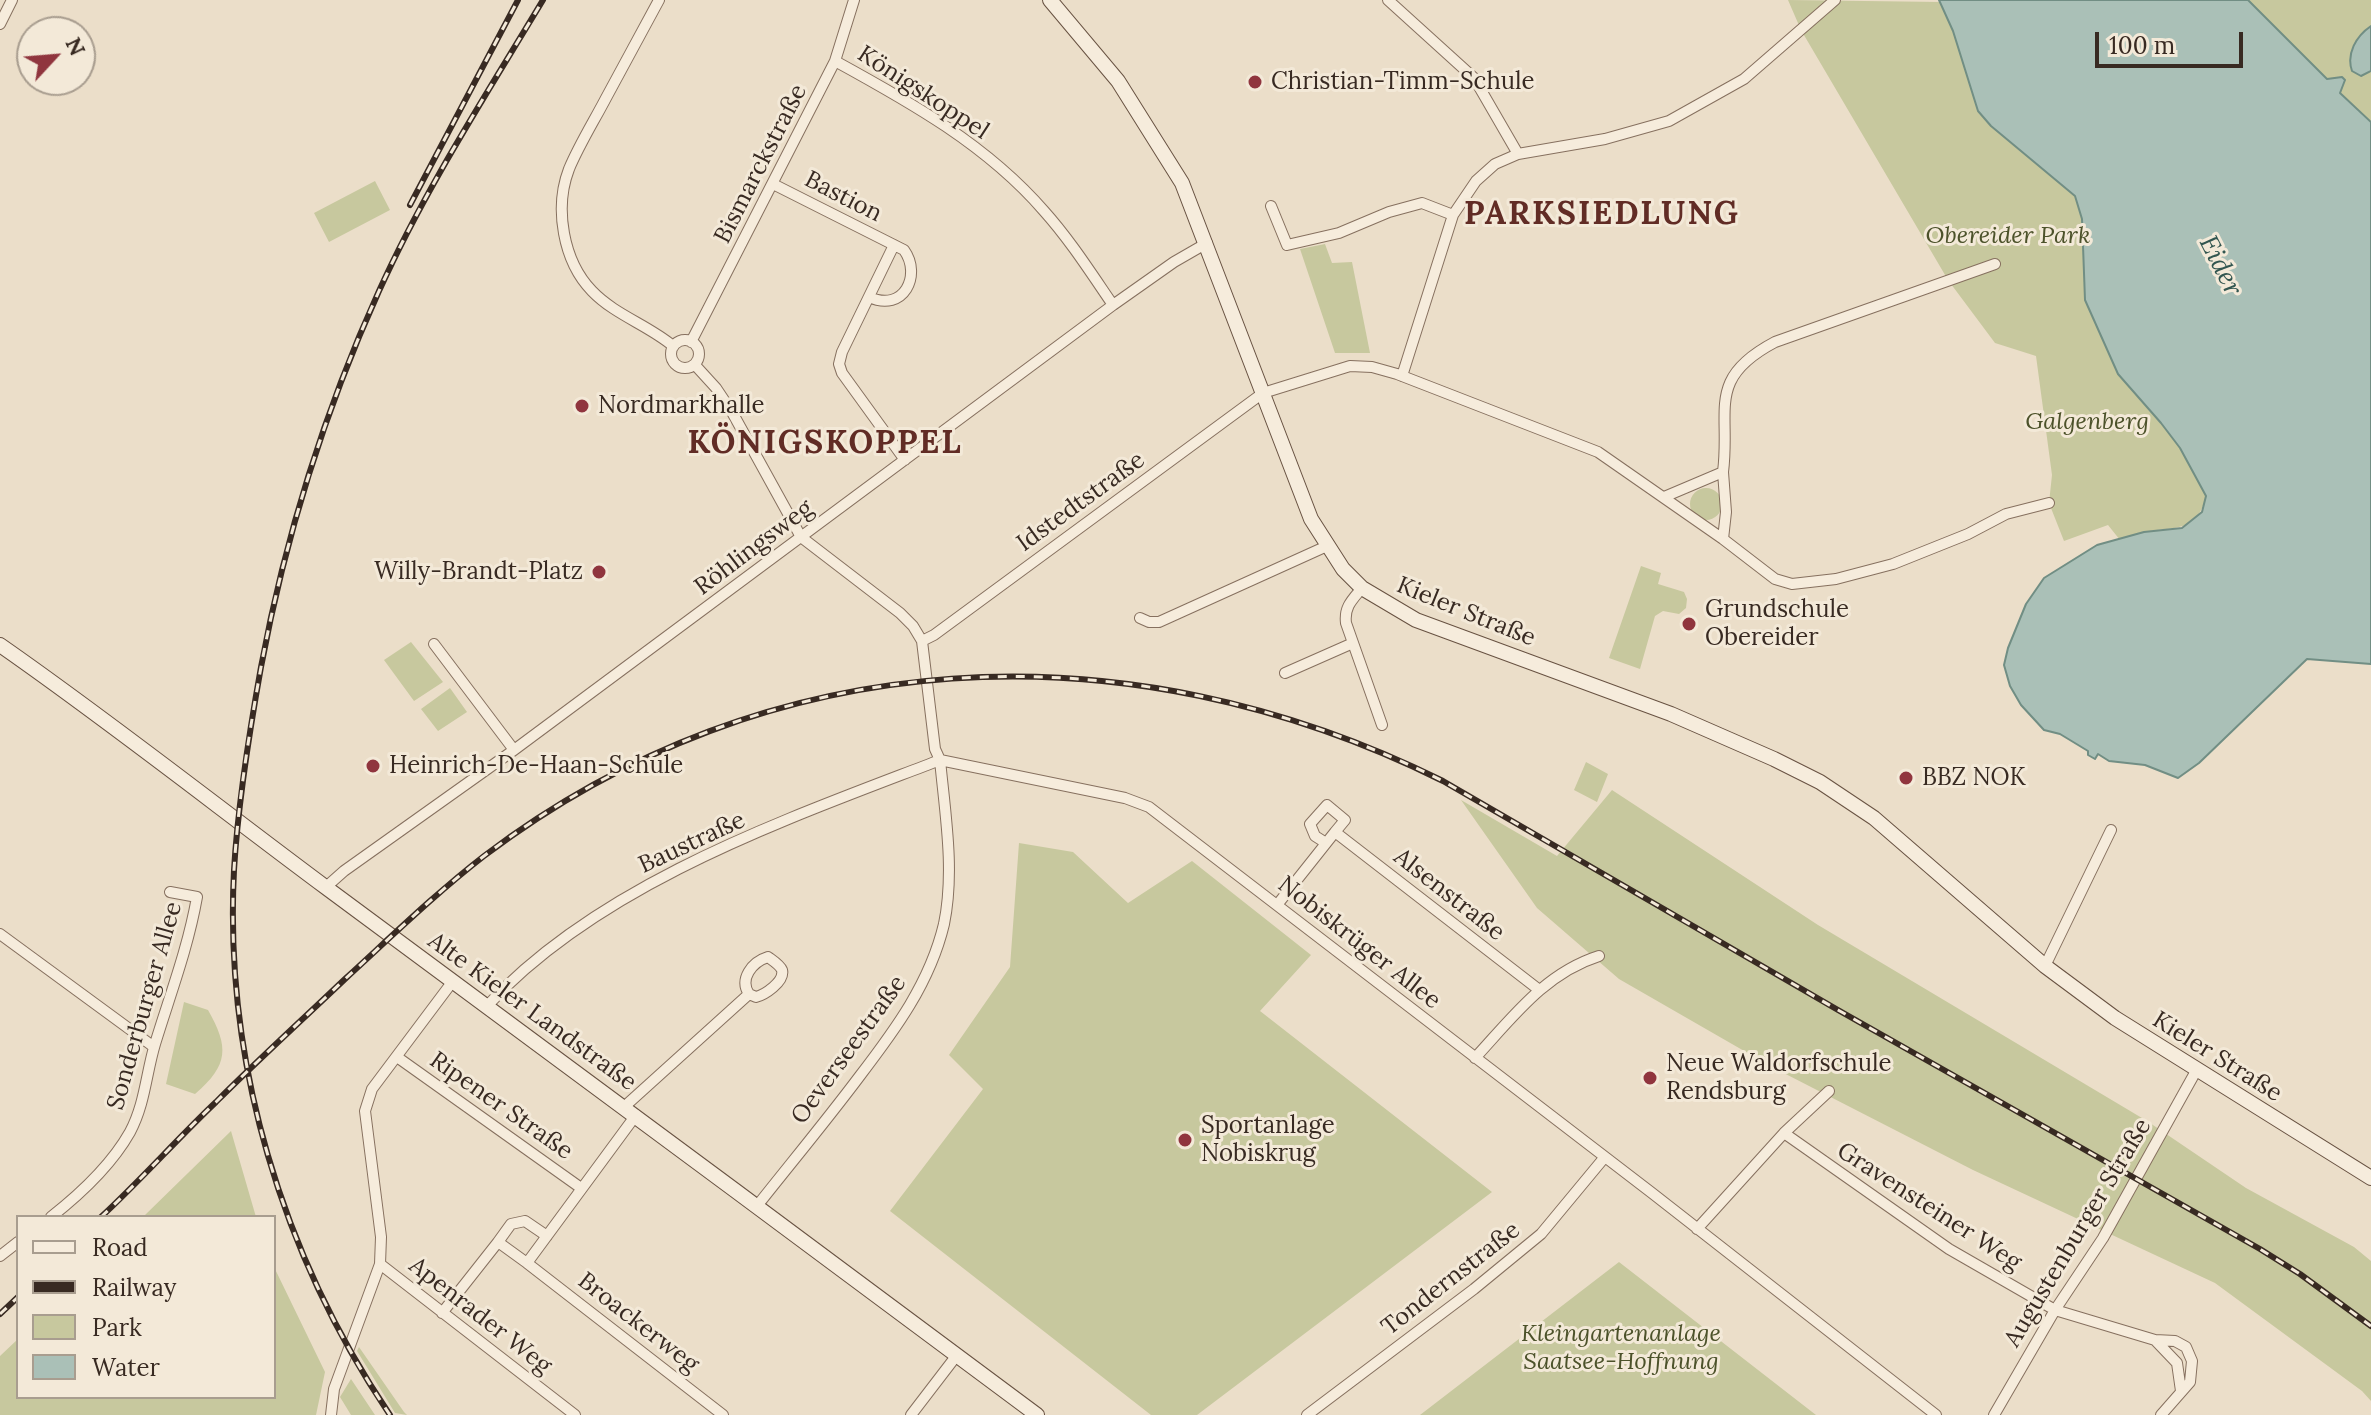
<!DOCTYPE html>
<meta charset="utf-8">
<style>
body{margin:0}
#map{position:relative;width:2371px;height:1415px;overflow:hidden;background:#ebdec9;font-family:Lora,serif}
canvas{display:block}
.legend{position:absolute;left:16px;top:1215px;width:260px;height:184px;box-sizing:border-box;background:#f3e9d8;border:2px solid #a89d8f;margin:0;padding:10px 14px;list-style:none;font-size:24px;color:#382a22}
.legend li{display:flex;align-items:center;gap:16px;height:40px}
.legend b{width:40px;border:2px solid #a89d8f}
.north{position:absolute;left:16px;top:16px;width:80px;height:80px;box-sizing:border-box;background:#f3e9d8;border:2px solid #a89d8f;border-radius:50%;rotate:64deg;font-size:22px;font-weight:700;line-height:32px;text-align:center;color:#382a22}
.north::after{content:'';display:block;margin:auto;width:28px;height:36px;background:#90353e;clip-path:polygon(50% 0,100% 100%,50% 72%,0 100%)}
.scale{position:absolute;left:2095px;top:32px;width:148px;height:36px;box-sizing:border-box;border:4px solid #382a22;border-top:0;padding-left:10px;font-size:24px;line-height:28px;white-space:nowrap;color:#382a22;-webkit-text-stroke:6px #f3e9d8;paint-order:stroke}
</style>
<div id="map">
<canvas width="2371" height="1415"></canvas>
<ul class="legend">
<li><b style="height:10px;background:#f6ecdc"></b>Road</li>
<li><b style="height:10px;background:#382a22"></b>Railway</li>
<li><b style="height:22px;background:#c7c89e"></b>Park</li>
<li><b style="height:22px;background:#aac0b7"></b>Water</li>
</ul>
<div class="north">N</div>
<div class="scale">100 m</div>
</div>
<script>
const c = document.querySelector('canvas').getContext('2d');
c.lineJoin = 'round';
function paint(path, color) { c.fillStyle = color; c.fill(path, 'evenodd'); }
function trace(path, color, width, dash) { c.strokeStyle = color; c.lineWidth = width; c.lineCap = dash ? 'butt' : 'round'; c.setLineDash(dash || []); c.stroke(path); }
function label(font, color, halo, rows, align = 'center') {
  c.font = font + ' Lora,serif'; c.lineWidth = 6; c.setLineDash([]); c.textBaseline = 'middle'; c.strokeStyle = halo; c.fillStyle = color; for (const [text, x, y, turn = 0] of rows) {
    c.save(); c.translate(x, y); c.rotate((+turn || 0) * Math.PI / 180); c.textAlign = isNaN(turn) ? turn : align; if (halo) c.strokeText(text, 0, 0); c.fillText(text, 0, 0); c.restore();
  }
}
const green = new Path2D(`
 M1788 0 1941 2 1953 31 1978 111 1991 126 2075 196 2161 423 2180 448 2206 496C2197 533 2176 526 2145 532 2137 533 2129 537 2120 540L2108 525 2064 541 2049 503 2052 475 2036 356 1995 343 1948 280 1801 30Z
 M2248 0H2371V26L2365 30 2352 71 2361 76 2371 71V122L2340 93 2345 81 2342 78 2327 79Z
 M375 181 390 210 329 242 314 213Z
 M1325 244 1332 263 1352 262 1370 353H1335L1300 249Z
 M1690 504a16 16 0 1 1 32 0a16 16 0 1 1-32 0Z
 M1641 566 1661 573 1658 584 1684 592 1687 599 1686 608 1679 614 1663 611 1655 616 1640 669 1609 658Z
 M411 642 443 682 414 701 384 660Z
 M450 688 467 712 438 731 421 709Z
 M1586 762 1608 774 1597 802 1574 790Z
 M1612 790 1818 925 2147 1121 2246 1188 2354 1247 2371 1261V1401L2362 1391 2215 1283 1973 1170 1772 1067 1619 979 1537 908 1461 800 1557 856Z
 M1019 843 1073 852 1128 903 1192 861 1311 955 1260 1011 1492 1192 1197 1415H1151L890 1211 983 1089 949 1055 1010 967Z
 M184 1002 208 1010C229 1047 229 1065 195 1094L166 1084Z
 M231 1131 256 1217H142L145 1215Z
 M1619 1262 1816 1415H1420Z
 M274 1267 325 1372 316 1415H0V1356L18 1339V1397H274Z
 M359 1347 404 1412 407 1415 395 1413 357 1351Z
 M351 1379 375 1415H351L340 1397Z`);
const water = new Path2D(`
 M1939 0H2248L2327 79 2342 77 2345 80 2340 93 2371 122V664L2307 659 2199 763 2178 778 2145 765 2109 761 2098 754 2095 759 2088 755V751L2060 734 2044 730 2021 705 2010 686 2004 665 2008 648 2026 604 2044 578 2097 545 2144 532 2182 528 2202 512 2206 496 2180 448 2161 423 2118 374 2085 300 2082 219 2075 196 1991 126 1978 111 1953 31Z
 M2371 26V71L2361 76 2352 71C2346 54 2356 36 2371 26Z`);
const street = new Path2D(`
 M659 0C641 33 624 65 606 98 594 121 579 145 569 169 554 208 563 261 592 291 615 315 648 325 673 346
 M1388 0 1474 78 1518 154
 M0 24 12 0
 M835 61C910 102 987 145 1044 211 1070 240 1091 273 1113 305
 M773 184 904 250C922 275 904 313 869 297
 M1271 206 1287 245 1339 233 1389 212 1422 203 1453 215
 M894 245 842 352 839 364 842 373 905 460
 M671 354a14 14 0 1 1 28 0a14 14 0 1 1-28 0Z
 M691 342 835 61 854 0
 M695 365 716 388 732 412 801 537 900 613 913 626 922 641 935 749 940 760C945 813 955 871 944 924 930 983 895 1030 859 1077 826 1121 791 1163 757 1206
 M1402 376 1453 215 1476 181 1495 164 1518 154 1605 139 1669 121 1744 79 1835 0
 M1723 472C1731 410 1705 379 1775 342L1995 264
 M1664 497 1723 472 1726 512 1723 539
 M1362 588C1352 600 1344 607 1346 623L1382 725
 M1140 618 1149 622H1159L1327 546
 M922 641 934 635 1263 393 1350 366 1372 367 1397 374 1598 452 1723 539 1775 579 1792 584 1836 579 1893 564 1968 534 2006 514 2049 503
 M434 644 514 750
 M1285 673 1353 643
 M940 760 1125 798 1149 807 1652 1193 1936 1415
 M1326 843 1315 836 1310 824 1327 805 1345 820 1335 832
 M326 887 344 871 514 750 1113 305 1174 262 1207 243
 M1277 905 1335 832 1538 989
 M0 934 154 1047
 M2045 966 2111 830
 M453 981 372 1089 365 1111 381 1237 380 1264 575 1415
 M487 1006C600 883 787 819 940 760
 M397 1057 581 1188
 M1475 1058C1512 1018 1545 973 1599 956
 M624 1107 749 994 756 997C764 995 785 982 782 970 780 965 772 960 768 957 752 962 739 979 749 994
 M1784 1133 1829 1091
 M51 1217C79 1195 112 1164 130 1132 145 1104 146 1074 155 1044 170 995 188 948 197 897L170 892
 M1697 1229 1784 1133 1949 1249 2055 1310 2155 1340 2175 1341 2186 1347 2192 1361 2190 1382 2161 1415
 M547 1236 525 1221 511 1224 498 1242 527 1263 636 1115
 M0 1256 18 1242
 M527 1263 723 1415
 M442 1313 498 1242
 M2155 1340 2177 1363 2181 1391
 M331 1415 334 1389 380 1264
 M911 1415 957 1355
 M1307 1415 1474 1289 1541 1234 1604 1158
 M1994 1415 2055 1310 2103 1238 2196 1071`);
const secondary = new Path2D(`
 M1050 0 1118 81 1182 183 1311 519 1343 569 1362 588 1416 620 1671 714 1774 759 1820 782 1874 818 2045 966 2115 1018 2371 1178
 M0 645C112 723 219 808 328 889 565 1064 801 1239 1037 1415`);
const rail = new Path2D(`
 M410 205 518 0
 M101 1217C141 1180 177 1139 216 1102 258 1060 302 1020 345 979 391 937 435 894 484 856 769 640 1127 624 1443 781L1838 1010 2260 1249 2300 1274 2371 1326
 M0 1314 18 1297
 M390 1415C282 1255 224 1063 234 870 238 802 249 734 261 667 285 538 325 410 379 291 425 189 486 95 543 0`);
const markers = [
 [1255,82,8,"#90353e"],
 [582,406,8,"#90353e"],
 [599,572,8,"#90353e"],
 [1689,624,8,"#90353e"],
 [373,766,8,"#90353e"],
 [1906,778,8,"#90353e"],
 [1650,1078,8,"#90353e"],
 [1185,1140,8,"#90353e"]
];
const poiNames = [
 ["Christian-Timm-Schule",1271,82],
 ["Nordmarkhalle",598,406],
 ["Willy-Brandt-Platz",583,572,"right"],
 ["Grundschule",1705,610],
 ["Obereider",1705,638],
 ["Heinrich-De-Haan-Schule",389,766],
 ["BBZ NOK",1922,778],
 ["Neue Waldorfschule",1666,1064],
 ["Rendsburg",1666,1092],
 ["Sportanlage",1201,1126],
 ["Nobiskrug",1201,1154]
];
const streetNames = [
 ["Königskoppel",923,93,33],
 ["Bismarckstraße",761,164,-63],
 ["Bastion",843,197,27],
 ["Idstedtstraße",1081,502,-36],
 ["Röhlingsweg",754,548,-37],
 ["Kieler Straße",1466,612,22],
 ["Baustraße",692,843,-25],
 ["Alsenstraße",1449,895,38],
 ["Nobiskrüger Allee",1359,943,38],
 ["Sonderburger Allee",145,1006,-74],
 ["Alte Kieler Landstraße",532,1012,36],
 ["Oeverseestraße",849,1050,-54],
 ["Kieler Straße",2217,1057,32],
 ["Ripener Straße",501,1106,35],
 ["Gravensteiner Weg",1929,1207,33],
 ["Augustenburger Straße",2078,1233,-59],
 ["Tondernstraße",1451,1279,-38],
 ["Apenrader Weg",480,1316,38],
 ["Broackerweg",638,1323,38]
];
const parkNames = [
 ["Obereider Park",2008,236],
 ["Galgenberg",2087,422],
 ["Kleingartenanlage",1621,1334],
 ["Saatsee-Hoffnung",1621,1362]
];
const waterNames = [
 ["Eider",2220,266,63]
];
const districtNames = [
 ["PARKSIEDLUNG",1602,215],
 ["KÖNIGSKOPPEL",825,444]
];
paint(green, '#c7c89e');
paint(water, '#aac0b7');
trace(water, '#718e84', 2);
trace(street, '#86705f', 12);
trace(secondary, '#685242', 16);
trace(street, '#f6ecdc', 10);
trace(secondary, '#f6ecdc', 14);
trace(rail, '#382a22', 6);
trace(rail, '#f3e9d8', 3, [9]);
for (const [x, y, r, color] of markers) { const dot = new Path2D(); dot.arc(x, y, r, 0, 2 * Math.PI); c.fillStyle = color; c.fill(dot); trace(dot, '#f3e9d8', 3); }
label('24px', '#382a22', '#f3e9d8', poiNames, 'left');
label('24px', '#382a22', '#f3e9d8', streetNames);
label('italic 24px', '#4c522a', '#f3e9d8', parkNames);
label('italic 26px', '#325650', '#f3e9d8', waterNames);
c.letterSpacing = '2px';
label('bold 32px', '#612c25', '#f3e9d8', districtNames);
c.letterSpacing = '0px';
</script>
